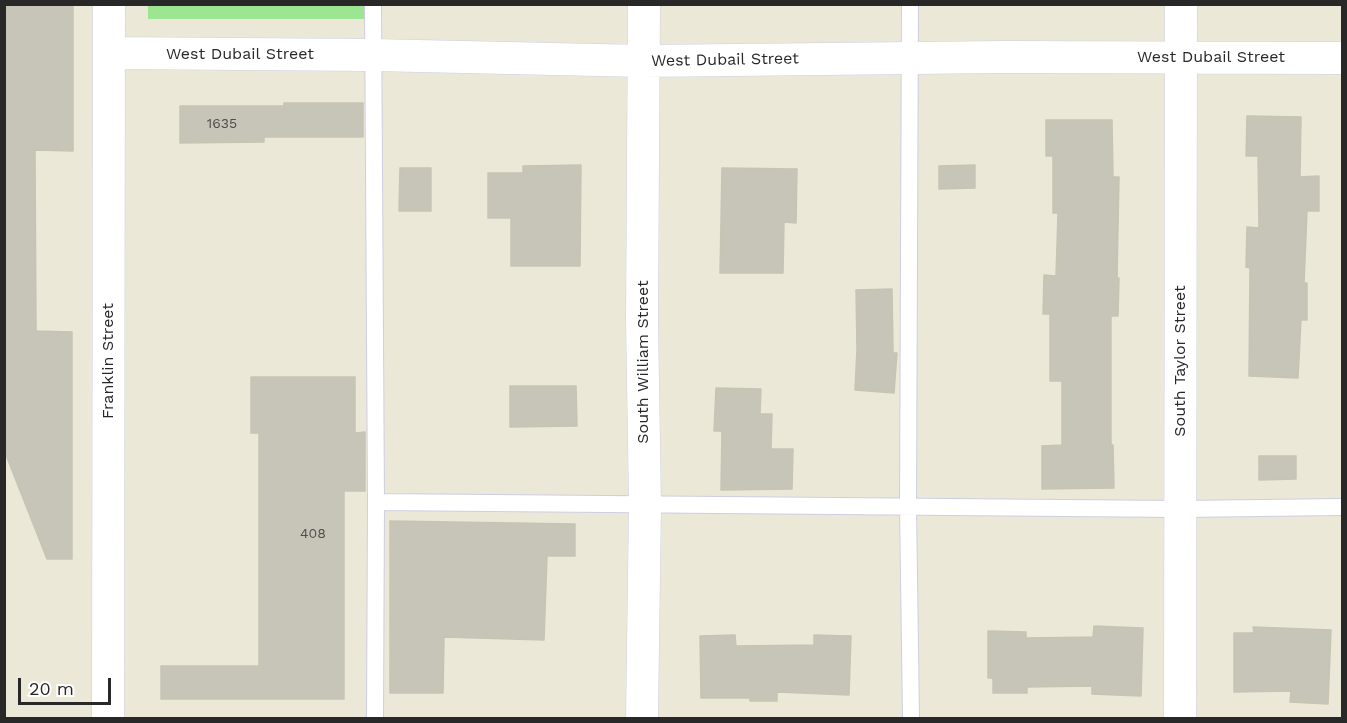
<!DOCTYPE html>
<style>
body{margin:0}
#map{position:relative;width:1347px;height:723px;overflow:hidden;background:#ece8d8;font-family:"Work Sans",sans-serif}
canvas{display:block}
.frame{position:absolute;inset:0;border:6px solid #282828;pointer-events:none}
.scale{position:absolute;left:18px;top:678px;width:93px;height:27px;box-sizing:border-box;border:3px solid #282828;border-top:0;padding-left:8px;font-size:18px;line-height:21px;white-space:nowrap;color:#282828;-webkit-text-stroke:4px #fff;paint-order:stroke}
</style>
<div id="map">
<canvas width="1347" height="723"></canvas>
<div class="frame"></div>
<div class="scale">20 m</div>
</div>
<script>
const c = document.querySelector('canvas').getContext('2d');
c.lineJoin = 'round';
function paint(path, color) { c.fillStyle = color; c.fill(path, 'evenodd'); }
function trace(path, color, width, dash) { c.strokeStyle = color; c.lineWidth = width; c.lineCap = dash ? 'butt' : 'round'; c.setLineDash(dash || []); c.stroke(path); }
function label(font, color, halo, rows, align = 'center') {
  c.font = font + ' "Work Sans",sans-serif'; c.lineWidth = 4.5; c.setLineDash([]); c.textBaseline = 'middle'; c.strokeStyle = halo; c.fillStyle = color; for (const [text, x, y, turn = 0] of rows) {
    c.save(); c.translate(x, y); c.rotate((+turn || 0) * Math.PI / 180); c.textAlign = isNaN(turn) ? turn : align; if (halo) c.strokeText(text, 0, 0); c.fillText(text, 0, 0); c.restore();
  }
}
const green = new Path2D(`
 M148 5H365V19H148Z`);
const building = new Path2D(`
 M4 4H73V151L35 150 36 331 72 332V559H47L4 450Z
 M284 103H363V137H264V142L180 143V106H284Z
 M1247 116 1301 117 1300 177 1319 176V211H1307L1304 283H1307V320H1301L1298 378 1249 376 1250 268 1246 267 1247 227 1259 228 1258 156H1246Z
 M1046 120H1112L1113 177H1119L1117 278H1119L1118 316H1111V445H1113L1114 488 1042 489V446L1062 445V381H1050V314H1043L1044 275 1056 276 1058 213H1053V156H1046Z
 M581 165 580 266H511V218H488V173H523V166Z
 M975 165V188L939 189V166Z
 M400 168H431V211H399Z
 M722 168 797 169 796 223 784 222 783 273H720Z
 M892 289 893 353H897L894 393 855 390 857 349 856 290Z
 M251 377H355V433L365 432V491H344V699H161V666H259V433H251Z
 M510 386H576L577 426 510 427Z
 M716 388 761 389 760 414H772L771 449H793L792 489 721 490 722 431H714Z
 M1259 456H1296V479L1259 480Z
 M390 521 575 524V556H547L544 640 444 637 443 693H390Z
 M1094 626 1143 628 1141 696 1092 694V686L1027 687V693H993V678H988V631L1026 632V638L1093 637Z
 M1253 627 1331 630 1328 704 1290 702 1291 691 1234 692V633H1254Z
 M735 635 736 646 814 645V635L851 636 849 695 777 692V701H750V698H701L700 636Z`);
const lane = new Path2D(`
 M373 4 376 502 375 718
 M910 4 908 505 911 718
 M376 502 1179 509 1342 507`);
const street = new Path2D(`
 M109 53 373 55 643 61 1003 57 1342 58
 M108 718 109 4
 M642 718 645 505 642 319 644 4
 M1180 718 1181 4`);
const numberNames = [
 ["1635",222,124],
 ["408",313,534]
];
const streetNames = [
 ["West Dubail Street",240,54],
 ["West Dubail Street",1211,57],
 ["West Dubail Street",725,60,-1],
 ["Franklin Street",108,361,-90],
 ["South Taylor Street",1180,361,-90],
 ["South William Street",643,362,-90]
];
paint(green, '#9ce691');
paint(building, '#c7c4b8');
trace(building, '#c7c4b2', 1.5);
trace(lane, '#cecee2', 18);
trace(street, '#cecee2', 33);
trace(lane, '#fff', 16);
trace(street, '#fff', 32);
label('14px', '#504f4c', null, numberNames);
label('16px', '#282828', '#fff', streetNames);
</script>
